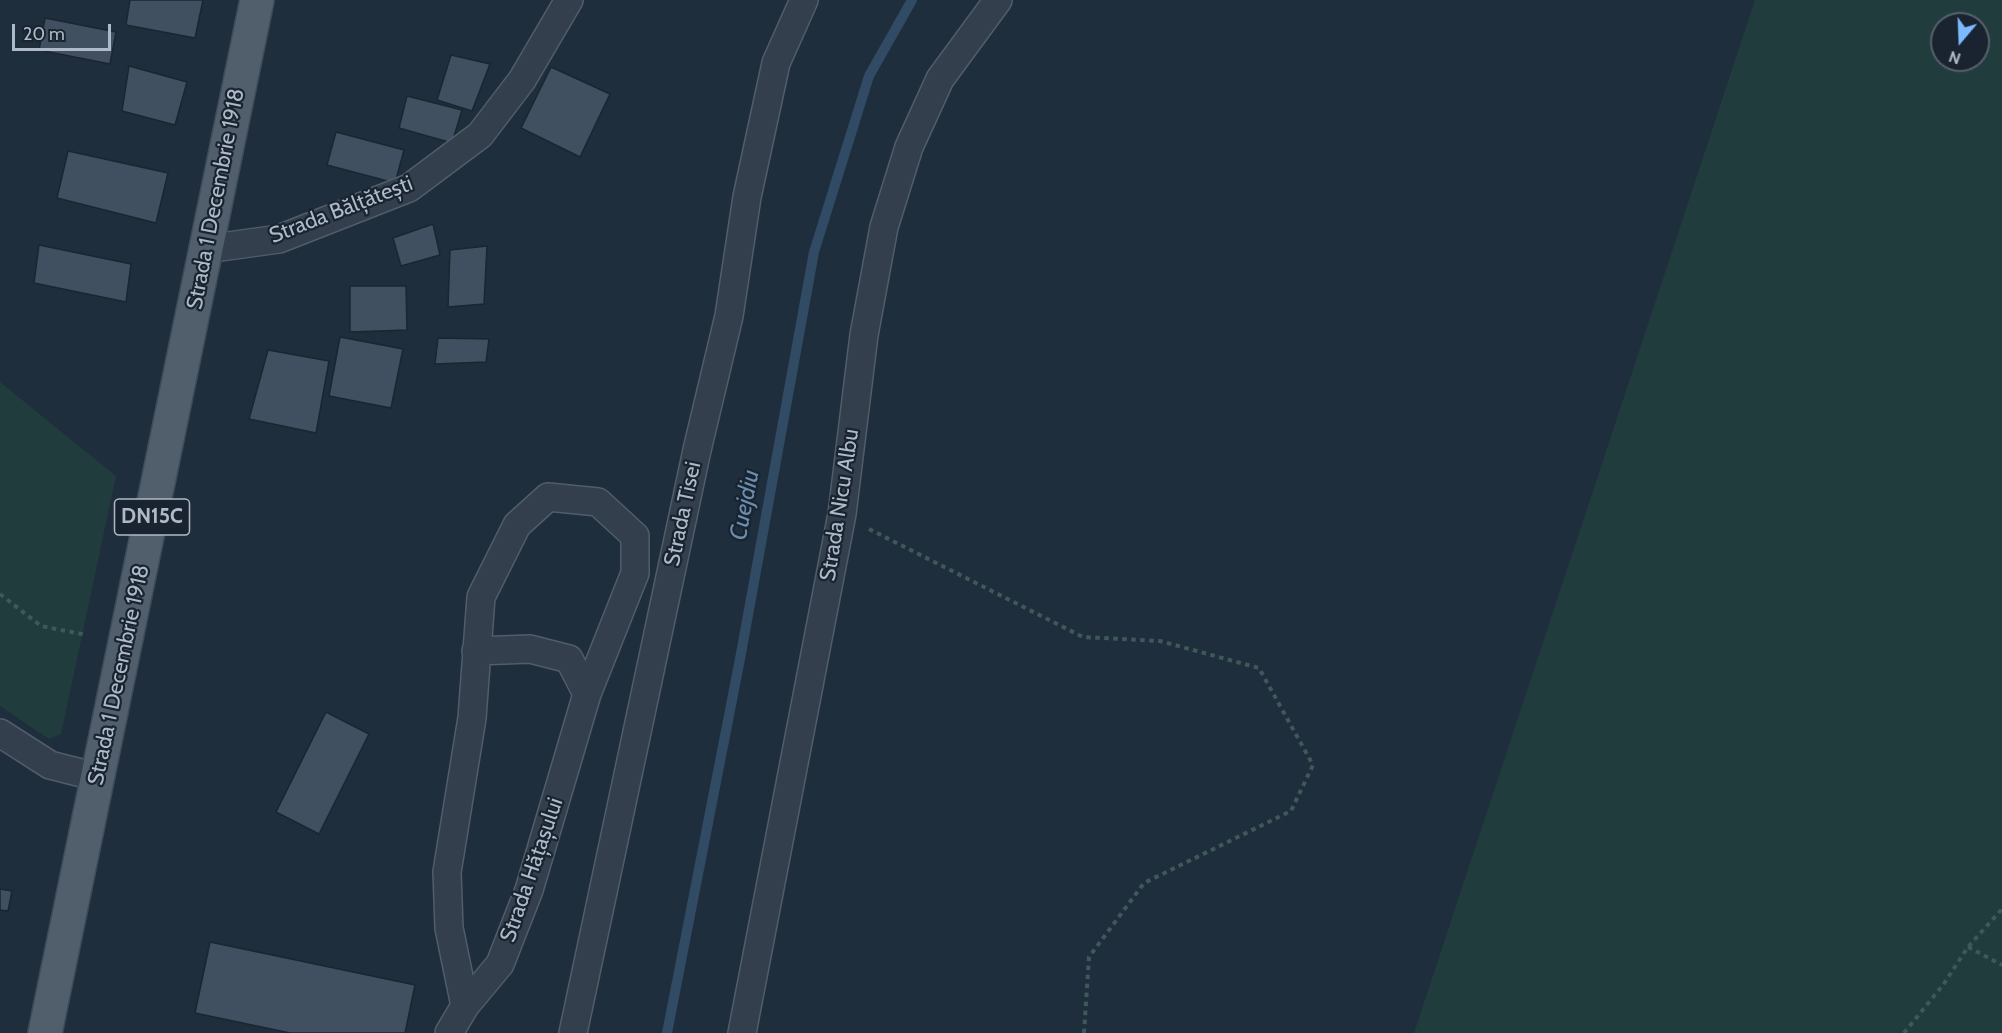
<!DOCTYPE html>
<meta charset="utf-8">
<style>
body{margin:0}
#map{position:relative;width:2002px;height:1033px;overflow:hidden;background:#1f2e3c;font-family:Cabin,sans-serif}
canvas{display:block}
.north{position:absolute;left:1930px;top:12px;width:60px;height:60px;box-sizing:border-box;background:#192430;border:2px solid #55606d;border-radius:50%;rotate:199deg;font-size:16px;font-weight:700;line-height:24px;text-align:center;color:#aebac8}
.north::after{content:'';display:block;margin:auto;width:21px;height:27px;background:#7cbaff;clip-path:polygon(50% 0,100% 100%,50% 72%,0 100%)}
.scale{position:absolute;left:12px;top:24px;width:99px;height:27px;box-sizing:border-box;border:3px solid #aebac8;border-top:0;padding-left:8px;font-size:18px;line-height:21px;white-space:nowrap;color:#aebac8;-webkit-text-stroke:4px #192430;paint-order:stroke}
</style>
<div id="map">
<canvas width="2002" height="1033"></canvas>
<div class="north">N</div>
<div class="scale">20 m</div>
</div>
<script>
const c = document.querySelector('canvas').getContext('2d');
c.lineJoin = 'round';
function paint(path, color) { c.fillStyle = color; c.fill(path, 'evenodd'); }
function trace(path, color, width, dash) { c.strokeStyle = color; c.lineWidth = width; c.lineCap = dash ? 'butt' : 'round'; c.setLineDash(dash || []); c.stroke(path); }
function label(font, color, halo, rows, align = 'center') {
  c.font = font + ' Cabin,sans-serif'; c.lineWidth = 4.5; c.setLineDash([]); c.textBaseline = 'middle'; c.strokeStyle = halo; c.fillStyle = color; for (const [text, x, y, turn = 0] of rows) {
    c.save(); c.translate(x, y); c.rotate((+turn || 0) * Math.PI / 180); c.textAlign = isNaN(turn) ? turn : align; if (halo) c.strokeText(text, 0, 0); c.fillText(text, 0, 0); c.restore();
  }
}
const green = new Path2D(`
 M1755 0H2002V1033H1414ZM1942 24H1978V60H1942Z
 M0 382 116 476 61 734 49 739 0 706Z`);
const stream = new Path2D(`
 M667 1033 740 659 814 252 869 76 912 0`);
const building = new Path2D(`
 M130 0H203L195 38 126 25Z
 M45 18 116 32 110 64 39 50Z
 M451 55 490 64 472 111 437 100Z
 M129 66 187 82 175 125 122 111Z
 M551 67 610 94 580 157 521 128Z
 M407 96 462 110 452 143 399 128Z
 M336 132 404 150 395 183 327 165Z
 M68 151 168 173 156 223 57 198Z
 M433 224 440 255 401 266 393 238Z
 M39 245 131 264 126 302 34 283Z
 M487 246 484 304 448 307 450 250Z
 M350 286H406L407 330 350 332Z
 M340 337 403 349 391 408 329 396Z
 M438 338 489 339 486 362 435 364Z
 M268 350 329 361 316 433 249 419Z
 M326 712 369 734 319 834 276 812Z
 M0 889 12 891 8 911 0 910Z
 M210 942 415 985 405 1033H290L195 1013Z`);
const path = new Path2D(`
 M869 529 1083 637 1160 641 1259 668 1313 765 1291 811 1144 883 1089 957 1084 1033
 M0 594 41 626 87 635
 M1968 947 2002 965
 M1904 1033 1943 985 1968 947 2002 909`);
const minor = new Path2D(`
 M206 249 279 239 409 188 480 135 522 80 569 0
 M476 651 530 649 569 659 587 694
 M0 733 50 765 97 777
 M449 1033 465 1006 500 964 529 890 587 694 635 573V536L598 502 548 497 517 525 481 597 472 718 447 872 449 928 465 1006
 M573 1033 697 450 729 316 747 197 776 63 804 0
 M742 1033 842 514 864 335 884 227 909 147 940 79 998 0`);
const primary = new Path2D(`
 M45 1033 257 0`);
const shields = [
 [152,517,75]
];
const shieldNames = [
 ["DN15C",152,517]
];
const streetNames = [
 ["Strada 1 Decembrie 1918",216,199,-79],
 ["Strada Bălțătești",341,210,-21],
 ["Strada Nicu Albu",840,505,-81],
 ["Strada Tisei",683,514,-78],
 ["Strada 1 Decembrie 1918",119,675,-78],
 ["Strada Hățașului",532,870,-71]
];
const waterNames = [
 ["Cuejdiu",745,505,-79]
];
paint(green, '#213c3d');
trace(stream, '#314b65', 10);
paint(building, '#405060');
trace(building, '#1a2632', 1.5);
trace(minor, '#515d69', 30);
trace(primary, '#3f4b58', 36);
trace(path, '#3f595a', 4, [4.5, 4.5]);
trace(minor, '#333f4c', 27);
trace(primary, '#515f6c', 33);
for (const [x, y, w] of shields) { const box = new Path2D(); box.roundRect(x - w / 2, y - 18, w, 36, 4.5); c.fillStyle = '#192430'; c.fill(box); trace(box, '#aebac8', 1.5); }
label('bold 21px', '#aebac8', null, shieldNames);
label('22px', '#aebac8', '#192430', streetNames);
label('italic 24px', '#6b8eaf', '#192430', waterNames);
</script>
